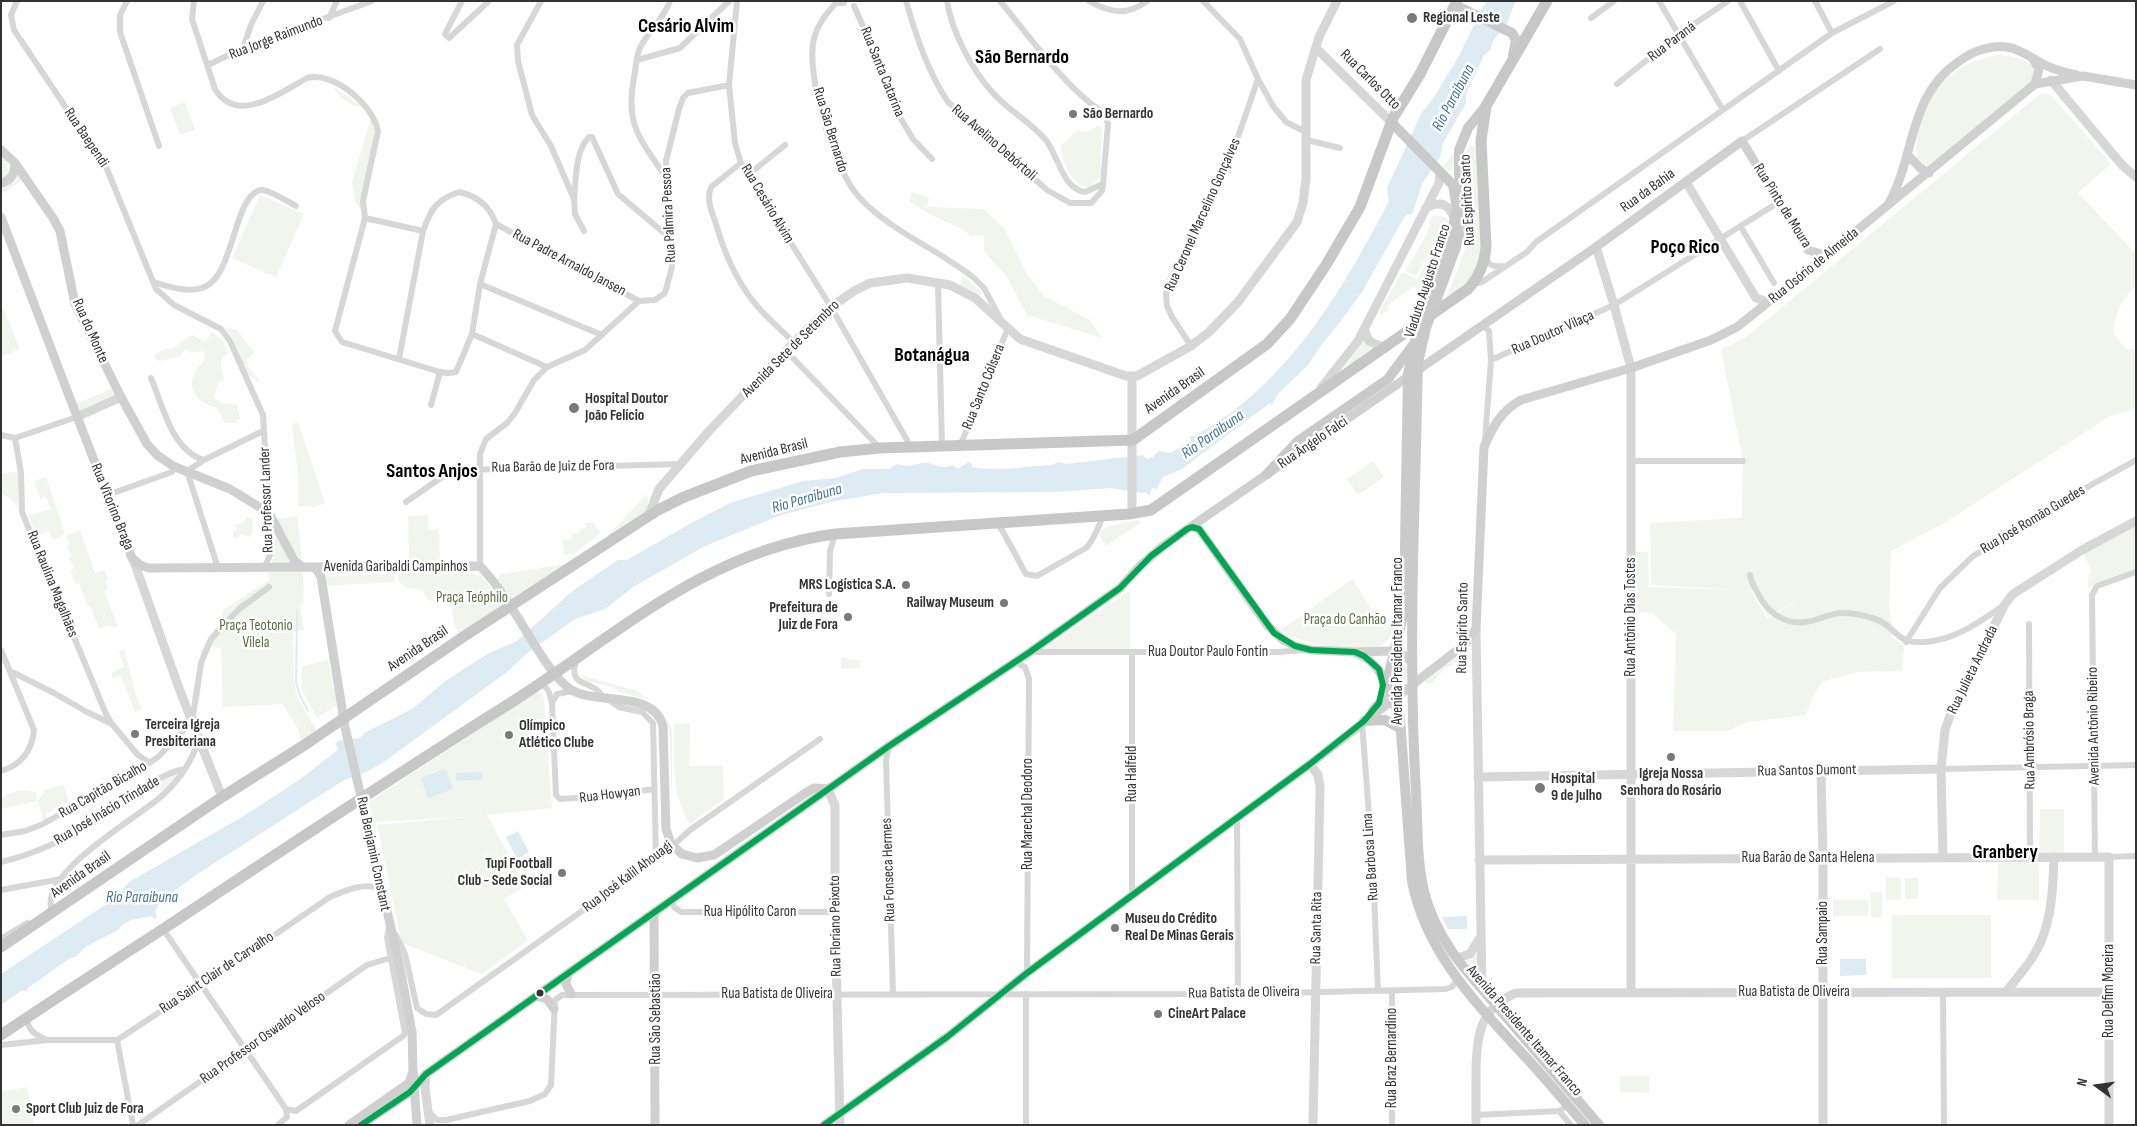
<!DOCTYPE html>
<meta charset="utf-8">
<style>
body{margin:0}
#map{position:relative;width:2137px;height:1126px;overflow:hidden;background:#fff;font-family:"Sofia Sans Condensed",sans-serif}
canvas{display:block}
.frame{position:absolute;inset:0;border:2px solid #333;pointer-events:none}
.north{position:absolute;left:2072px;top:1061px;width:50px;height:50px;-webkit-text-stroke:4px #fff;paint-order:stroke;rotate:284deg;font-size:14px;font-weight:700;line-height:20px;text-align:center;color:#333}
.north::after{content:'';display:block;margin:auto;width:18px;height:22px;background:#333;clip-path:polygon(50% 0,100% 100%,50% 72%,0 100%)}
</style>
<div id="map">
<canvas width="2137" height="1126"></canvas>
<div class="frame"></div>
<div class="north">N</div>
</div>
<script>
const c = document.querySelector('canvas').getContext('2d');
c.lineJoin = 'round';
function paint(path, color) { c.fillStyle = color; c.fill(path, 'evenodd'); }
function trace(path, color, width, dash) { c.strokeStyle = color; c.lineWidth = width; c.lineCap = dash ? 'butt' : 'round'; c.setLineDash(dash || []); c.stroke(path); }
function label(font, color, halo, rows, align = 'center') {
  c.font = font + ' "Sofia Sans Condensed",sans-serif'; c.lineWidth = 5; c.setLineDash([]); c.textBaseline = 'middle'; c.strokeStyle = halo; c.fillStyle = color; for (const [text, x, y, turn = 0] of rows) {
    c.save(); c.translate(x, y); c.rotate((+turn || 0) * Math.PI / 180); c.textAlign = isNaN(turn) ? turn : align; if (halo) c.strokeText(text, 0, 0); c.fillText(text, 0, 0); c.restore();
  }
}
const green = new Path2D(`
 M1998 55C2010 56 2027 58 2035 68V79L1928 166 1919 163C1914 149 1916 139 1920 125 1931 85 1957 62 1998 55Z
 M333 86 364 108C350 105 339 99 333 86Z
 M2045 93 2051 95 2111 164 2078 193 2136 254V287C2120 297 2115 317 2113 333L2126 349H2136V409L2110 416 1946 522 1891 551 1889 607 1893 638 1904 646 1902 671 1857 672 1822 682 1812 698 1806 715 1748 722 1727 731H1673L1676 634 1652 613 1637 612V552H1648L1649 587 1746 590 1651 585 1650 523 1742 518 1743 461 1721 349 1745 338 2039 95ZM1754 590 1768 616 1799 600 1767 619 1751 591Z
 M185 102 195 130 180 135 170 108Z
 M372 114 376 123 363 213 355 200 352 183Z
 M1099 126 1102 128 1100 177 1091 187C1072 189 1063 161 1060 146L1078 130 1086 132Z
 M1471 146 1476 148 1482 251 1472 278 1446 299C1455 275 1473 238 1471 213 1469 194 1453 158 1471 146Z
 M1455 151V165L1449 172 1443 166Z
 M1 157C11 163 11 174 1 180Z
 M16 170 25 179 1 194V185Z
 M912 192 929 198 927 207H929L984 209 1004 228 1028 276 1044 296 1090 320 1102 338 1027 315 1007 277 984 251V235L971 236 962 229 931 215 909 201Z
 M260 195 304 214 276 277 232 258Z
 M1437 215 1447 218 1449 225 1422 299 1414 286 1387 306 1389 309 1382 314 1379 312 1402 272 1417 279 1440 240 1443 225H1441L1437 239 1416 276 1405 271 1427 234 1432 216Z
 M963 276 981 291V298L973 291 960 286Z
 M4 310 20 349 1 357V311Z
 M224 327 237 330 255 353 246 360 248 363 247 365 260 381 258 382 246 373 233 339Z
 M212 332 223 341 228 354 222 357 221 365 224 381 218 382 214 398 224 404 231 403 233 405H237L240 418 235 423H225L217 408C202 405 186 391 194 374 196 368 202 364 205 358V354L203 351 191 353 186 349 180 356 160 361 155 359V354L168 348 171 349 190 336 193 335 205 342Z
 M1364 341 1367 345 1377 349 1339 375Z
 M115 387 119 397 78 415 74 405Z
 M298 422 325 503 315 507 298 506V474L292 424Z
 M1373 461 1384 477 1358 495 1347 479Z
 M19 472 18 508 9 498 1 494V473Z
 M46 477 65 534 53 540 49 531 37 536 28 515 51 510 46 496 40 499 34 481Z
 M647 494C653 520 627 527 609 538L608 535Z
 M428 515V530L439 529 440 562H409L408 516Z
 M297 516 302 559 297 556 276 519Z
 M247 517 253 520 252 533 249 537 240 534V536L235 538 233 536V532L237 529 234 526 244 522Z
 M1138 520 1140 523 1106 546 1098 533 1108 526Z
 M586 523H595L596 527 601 533 574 554 564 555 562 540 572 539 571 534 579 533 580 529 586 528Z
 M2136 523V570L2088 588V575L2092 571 2083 553Z
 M273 529 292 563H272L275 550Z
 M80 530 95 573 104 570 108 579 105 581 108 588 104 591 118 626 112 628 111 625 99 629 90 605 88 606 79 583 76 584 70 570 74 568 69 558 72 556 67 546 70 544 66 536Z
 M566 564 510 599 497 579 501 574Z
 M446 568 481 576 489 585 502 608 460 635 454 624 452 607 439 602 428 600 422 590 407 588 398 581 399 569Z
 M268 572H303L304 603 300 605 304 630 293 632 294 684 297 697 318 733 302 743 298 729 283 704 223 707 221 649 217 647H211L204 661 199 704 190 696 194 694 201 651 222 617 223 610 269 580Z
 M394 573 395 582 324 586 323 577Z
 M1352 579 1385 630 1401 621C1395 630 1389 643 1378 647 1359 654 1296 644 1281 630Z
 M1130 590V650H1042Z
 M124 649 136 695 142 709 135 712 121 676 113 679 111 673 124 667 119 651Z
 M841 657 861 661 860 668 841 669Z
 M1456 657 1457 662 1444 669 1432 683H1426L1425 681Z
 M1401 659C1414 668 1408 684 1396 690L1394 678 1397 660Z
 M328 660 337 705 317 718 302 690V666Z
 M580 675 637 691 649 700 619 692 612 687 586 681Z
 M537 691 543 695 544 700 552 808 487 815 525 886 504 899 528 940 482 974 402 943 377 825 465 817 373 822 369 802ZM456 773H481L482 780 456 781Z
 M665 717 671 727 672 734V799L669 727Z
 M690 723 689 766H723L724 799 690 824C670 794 675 758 674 724Z
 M182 771 162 793 156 783Z
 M63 785 69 801 46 813V820L44 821 38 801 1 809V799C14 789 20 790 36 792L38 801 45 790Z
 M2040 809H2064V855H2039Z
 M1998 863H2039V900H1997Z
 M1886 877 1901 878V900H1886Z
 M1905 878H1918V899H1905Z
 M1871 892H1882V917H1871Z
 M1833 900H1868V916H1833Z
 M1892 915H1991V978H1892Z
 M1477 950 1479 984 1464 962 1473 959Z
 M1620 1076H1649V1093L1620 1092Z
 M27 1087 34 1125H1V1092Z`);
const water = new Path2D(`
 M1487 1H1516C1512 9 1511 14 1508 21 1504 32 1492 36 1491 49L1484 55 1466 94V103L1443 143 1440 157 1422 184 1412 215 1407 214 1403 219 1362 292 1343 318 1319 348 1309 364 1277 395 1272 405 1270 403 1182 469 1163 477 1156 489 1152 488 1149 496 1146 492 1142 493 1111 488 1056 492 883 493 831 502 781 515 705 546 633 587 605 609 575 619 526 654 507 672 381 764 366 772 344 780 199 873 160 901 155 912 157 917 154 919 152 916 131 920 122 925 118 930 87 946 75 957 70 958 28 988 27 991H21L1 1005V974L114 899 129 882 242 817 299 780 334 753 338 749 335 743 340 740 360 738 364 733 412 709 448 679 489 653 517 641 571 592 618 560H627L691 523 730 503 803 481 835 478 863 469H889L897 464C912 468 911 464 925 463 934 462 942 471 952 465L958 469 969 462 972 464V467C998 472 1026 466 1052 465L1058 462 1066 464 1143 455 1147 459 1153 457 1159 451 1170 453 1191 441 1190 436H1195C1211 426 1228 416 1242 404 1307 351 1351 274 1389 201L1387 188 1421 114 1434 97 1459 56 1482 8Z
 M446 769 453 789 428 798 421 778Z
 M482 772V780L456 781V773Z
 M518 831 529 852 517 859 506 837Z
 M1467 916V929H1448L1442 917Z
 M1840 959H1866V975L1840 976Z`);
const stream = new Path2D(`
 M297 611 296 683 300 696 308 711`);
const minor = new Path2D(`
 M17 1 11 15 14 30 107 169 156 289 174 305 221 329 230 341 263 415 269 513 270 555 264 568
 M127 1 120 15V32L159 146
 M194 1 192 19 215 89C237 126 282 92 307 78 334 71 373 105 378 131L363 201 365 218 335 331 342 342 440 372
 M462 1 445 34 449 38 489 1
 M541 1 517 45 518 61 532 115 551 146 574 199 575 214 584 231
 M737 1 729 85 735 143 741 163 831 307 911 447
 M906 1C916 36 928 72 948 102L1047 190 1070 203H1091L1102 191 1103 184 1108 124 1105 113C1070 94 1027 33 1000 1
 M947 1C951 30 973 72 993 93 1008 110 1029 121 1045 139 1058 154 1062 189 1085 192L1103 184
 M1089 1C1110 13 1127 16 1147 1
 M1203 1 1240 39 1258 79 1273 106 1286 122 1306 132
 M1659 1 1723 110
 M1740 1 1779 71
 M1815 1 1832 33
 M844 3H836C826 14 818 24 814 38 805 75 834 170 859 197 891 232 938 249 974 278L984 288 1000 318
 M854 6 876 55 895 109 913 139 932 159
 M329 18 337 1
 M1591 18 1614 1
 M243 48 251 25 263 1
 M637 60 680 48 729 1
 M208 65 243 48 372 1
 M1617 84 1678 35 1728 1
 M1307 140 1340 148
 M1742 141 1880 49
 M741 163 711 187C706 200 712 212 716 224 724 252 735 278 753 301 764 316 781 329 794 343
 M748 175 785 145
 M665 176C640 139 625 125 634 77 636 69 636 58 639 50 647 32 663 20 670 1
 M574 199C576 180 575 151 589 137H592L618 194 670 238
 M365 218 423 231
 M1741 227 1774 283
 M1486 256C1488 266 1493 267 1502 266
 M153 282C168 286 186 293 202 288 235 279 233 192 262 190 269 190 289 202 296 206
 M938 283 942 447
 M480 284 602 335
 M1473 284 1482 282 1527 252 1536 242 1832 33 1894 1
 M639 301 655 300 665 293 672 267 666 161 679 109 683 98 688 93 729 85
 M1482 325 1489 331 1491 360 1485 440
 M472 334 547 367
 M1191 346 1172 317 1167 306 1166 294 1171 278 1216 191 1239 134 1258 79
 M787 352 880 448
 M399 359 423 231C431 209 436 200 459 192 477 196 490 206 496 224L639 301 585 350 547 367 534 380 515 413 507 423 486 439 480 454V566
 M1491 360 1614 305 1779 202
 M151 378C163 406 172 451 204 460
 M431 405 440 372 448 373 456 372 472 334 480 284 496 224
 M1 435 15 438 77 417
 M15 438 21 473 22 512 106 714 112 724
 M960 446 1008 328
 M1631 461H1743
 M105 486 111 491 116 492 172 472 173 466
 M406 502 442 477 466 470 679 464
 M996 523 1002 530 1026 574 1037 576 1086 548C1095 539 1097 527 1104 516
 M218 568 187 471 204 460 263 431
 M1750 575C1751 583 1757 591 1761 599 1770 614 1787 625 1805 622 1818 621 1829 613 1842 613 1851 613 1863 615 1872 618 1900 626 1893 648 1933 641 1960 637 1982 620 2004 605
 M829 594 830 551 835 534
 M2029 624 2030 857
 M1906 642 1940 588 1972 557 2035 516 2136 460
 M1 650 34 730C32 751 21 765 1 771
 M1030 652H1278L1304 650
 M576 659C567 691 593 677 603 698
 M1015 662 1025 667 1029 679 1027 973
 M10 671 54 693 87 712 112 724 138 755 150 763
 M540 684C549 687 550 695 552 703L556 795 560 799 603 796 654 789
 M609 700 619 707 642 712 653 723 656 859
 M552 703 557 694 573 691
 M1362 723 1373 867 1378 991
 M889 746 886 760 893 994
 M1941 769 2136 765
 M1237 818 1238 994
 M1 835 25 831 41 825 129 776 158 757 192 722 201 663 211 639 239 609 269 587
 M2095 857 2092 595 2097 586 2136 572
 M2109 857 2136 856
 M1 862C41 853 78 833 112 811 134 797 158 774 184 769
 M1 890 61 879
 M1132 896V652
 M672 900 674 907 681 912H835
 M58 909 51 907C43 870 141 816 164 794 179 780 192 760 199 740
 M163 929 286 1109 287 1117 278 1125
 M396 935 405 954 417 1008 426 1014 436 1015 669 849 690 830 820 739
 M1 939 27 923
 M1392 991V1125
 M1943 992 1944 1125
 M26 1018C29 1031 35 1035 47 1040
 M117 1040 133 1125
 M1 1045 48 1040H117L201 985 330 897C346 890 365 882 381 889
 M286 1109 296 1111 403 1036 405 1033 387 938 389 927
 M428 1111 437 1120H446L530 1101 545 1094 551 1085 555 1000 562 995 1238 994 1446 989 1452 987 1457 980
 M1559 1111 1571 1125
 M1476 1115 1559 1111 1564 1108 1565 1102
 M138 1125 367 965 390 958
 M1026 1125V994`);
const tertiary = new Path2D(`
 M1317 49 1391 122
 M2051 80 2122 165 2136 177
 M1686 182 1756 298 1768 302
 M1426 208C1441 200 1449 204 1455 220
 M1596 247 1614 305 1631 368V993
 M1364 329 1369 341 1385 348
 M1321 388 1358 341 1439 183 1440 171
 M77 417 121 397
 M1129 514 1132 509V376
 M648 517 659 489 709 431 802 334 831 307 854 291 870 283 907 278 950 285 975 298 1020 339 1126 376H1137L1191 346 1209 332 1238 302 1297 222 1303 203 1306 178V80L1319 37 1337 1
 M133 559 180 691 222 797
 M1476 629 1482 989
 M1310 764 1318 775 1320 787 1313 1125
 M1821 771 1823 858V1125
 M1478 777 1941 769
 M828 789 835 806V912L840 1125
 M1943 857 1941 769 1945 730 1952 710 2005 604 2013 594 2082 550 2136 521
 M1479 860 2109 857V1125
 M1457 958 1470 954 1479 939
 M2006 992C2015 980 2026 968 2034 955 2052 926 2053 889 2054 857
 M426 1074 425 1088 430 1125
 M1476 1125C1476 1108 1476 1091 1476 1074 1476 1038 1479 1008 1516 993L2109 992`);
const secondary = new Path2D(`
 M2033 59 2039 69 2035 84
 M1 150 15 163 53 218 60 231 75 304 121 397 147 444 157 455 173 466 230 489 269 513 294 560 302 567
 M1907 154 1920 168 1929 173
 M1 183C11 181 15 173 15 163
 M1889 203C1917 152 1907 93 1964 58 1976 50 1993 45 2007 47 2021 49 2033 59 2045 65 2055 70 2067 73 2077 75
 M1 217 71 401 132 558 140 565 149 568 480 566C502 589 519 620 536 647 546 662 555 678 570 689 595 706 654 689 663 726L666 829 671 844
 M1192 527 1199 529 1267 625 1283 640 1295 646 1311 650 1355 652 1394 651 1402 654 1412 662
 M312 567 317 570 321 577 345 727 399 963 412 1032 413 1071 409 1083 349 1125
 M1356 653C1375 660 1392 681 1380 702 1378 705 1374 707 1372 711
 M682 854 697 858 714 855 807 792 814 788 828 789
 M654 913 655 1125
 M568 973 566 984 571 994
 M536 996 547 999 554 1009
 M361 1125 410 1092 426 1074 889 746 1030 652 1120 588 1140 566 1163 546 1596 247 1742 141 1808 250 1821 254 1832 251
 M824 1125 947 1037 1027 973 1310 764 1465 644 1476 629 1484 447C1493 426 1501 411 1521 400L1631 368 1711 340 1737 327 1832 251 2035 84 2083 76 2136 85`);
const primary = new Path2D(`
 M1455 5 1512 33 1516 40 1513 56
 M1391 122 1453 185 1457 209 1449 243
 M1456 247 1464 215 1459 173V150L1468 128 1486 106
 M1267 474 1298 441 1388 379 1413 345
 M1406 486 1404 612 1389 673 1393 700 1400 719 1412 881C1425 950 1473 1000 1519 1050 1542 1074 1563 1100 1585 1125
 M1415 486C1412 588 1410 690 1416 793 1418 828 1416 867 1427 902 1435 926 1448 948 1464 968L1599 1125
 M1364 721 1385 720 1400 728`);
const trunk = new Path2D(`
 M1 947 222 797 306 744 460 639 658 510 684 497 751 471 840 452 880 448 1133 440 1267 344 1290 319 1326 265 1360 207 1393 118 1420 74 1457 1
 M1 1035C55 998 111 963 166 927 281 851 395 775 512 702 617 635 706 551 835 534L1129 514 1151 510 1468 289C1479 277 1485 263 1486 246L1481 141 1486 106 1547 1`);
const secondaryBridge = new Path2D(`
 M671 844 682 854
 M413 1071 417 1125`);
const primaryBridge = new Path2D(`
 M1406 486 1408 374 1418 327 1449 243
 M1415 486 1418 363 1426 328 1456 247`);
const bus1 = new Path2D(`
 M361 1125 410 1092 426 1074 889 746 1030 652 1120 588 1151 556 1187 529 1192 527 1199 529 1274 633 1295 646 1311 650 1355 652 1364 656 1379 669 1383 685 1379 703 1364 721 1310 764 1027 973 947 1037 824 1125`);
const markers = [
 [1412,18,6,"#7a7a7a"],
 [1073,114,5,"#7a7a7a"],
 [574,408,6,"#7a7a7a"],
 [906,585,5,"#7a7a7a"],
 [1004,603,5,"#7a7a7a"],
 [848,617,5,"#7a7a7a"],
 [135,734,5,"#7a7a7a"],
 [509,735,5,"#7a7a7a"],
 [1671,757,5,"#7a7a7a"],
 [1540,788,6,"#7a7a7a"],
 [562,873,5,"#7a7a7a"],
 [1115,928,5,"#7a7a7a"],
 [540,993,4.5,"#333"],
 [1158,1014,5,"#7a7a7a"],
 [16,1109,5,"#7a7a7a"]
];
const poiNames = [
 ["Regional Leste",1423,18],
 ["São Bernardo",1083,114],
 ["Hospital Doutor",585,399],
 ["João Felício",585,416],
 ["MRS Logística S.A.",896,585,"right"],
 ["Railway Museum",994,603,"right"],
 ["Prefeitura de",838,608,"right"],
 ["Juiz de Fora",838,625,"right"],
 ["Terceira Igreja",145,725],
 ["Presbiteriana",145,742],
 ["Olímpico",519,726],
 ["Atlético Clube",519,743],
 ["Igreja Nossa",1671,774,"center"],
 ["Senhora do Rosário",1671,791,"center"],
 ["Hospital",1551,779],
 ["9 de Julho",1551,796],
 ["Tupi Football",552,864,"right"],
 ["Club - Sede Social",552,881,"right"],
 ["Museu do Crédito",1125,919],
 ["Real De Minas Gerais",1125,936],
 ["CineArt Palace",1168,1014],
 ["Sport Club Juiz de Fora",26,1109]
];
const streetNames = [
 ["Rua Jorge Raimundo",276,38,-21],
 ["Rua Paraná",1672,42,-37],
 ["Rua Santa Catarina",882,72,68],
 ["Rua Carlos Otto",1370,80,45],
 ["Rua São Bernardo",830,130,73],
 ["Rua Baependi",86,138,56],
 ["Rua Avelino Debórtoli",994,143,41],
 ["Rua da Bahia",1648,191,-36],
 ["Rua Espírito Santo",1468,200,-93],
 ["Rua Cesário Alvim",767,204,59],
 ["Rua Pinto de Moura",1782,206,58],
 ["Rua Palmira Pessoa",669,215,-93],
 ["Rua Ceronel Marcelino Gonçalves",1203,215,-66],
 ["Rua Padre Arnaldo Jansen",569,263,28],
 ["Rua Osório de Almeida",1814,266,-39],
 ["Viaduto Augusto Franco",1428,281,-72],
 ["Rua do Monte",90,331,66],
 ["Rua Doutor Vilaça",1553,333,-24],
 ["Avenida Sete de Setembro",791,349,-45],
 ["Rua Santo Cólsera",984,387,-68],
 ["Avenida Brasil",1175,391,-35],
 ["Rua Ângelo Falci",1313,443,-34],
 ["Avenida Brasil",774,452,-14],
 ["Rua Barão de Juiz de Fora",553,467,-1],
 ["Rua Professor Lander",267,500,-92],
 ["Rua Vitorino Braga",112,507,68],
 ["Rua José Romão Guedes",2033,520,-31],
 ["Avenida Garibaldi Campinhos",396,567],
 ["Rua Raulina Magalhães",52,584,68],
 ["Rua Antônio Dias Tostes",1631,617,-90],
 ["Rua Espírito Santo",1463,628,-89],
 ["Avenida Presidente Itamar Franco",1398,641,-90],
 ["Avenida Brasil",418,649,-34],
 ["Rua Doutor Paulo Fontin",1208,652],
 ["Rua Julieta Andrada",1973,670,-64],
 ["Avenida Antônio Ribeiro",2094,726,-91],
 ["Rua Ambrósio Braga",2030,740,-91],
 ["Rua Santos Dumont",1807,771,-1],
 ["Rua Halfeld",1132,774,-90],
 ["Rua Capitão Bicalho",103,790,-30],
 ["Rua Howyan",610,795,-7],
 ["Rua José Inácio Trindade",107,811,-31],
 ["Rua Marechal Deodoro",1028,814,-90],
 ["Rua Benjamin Constant",373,854,78],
 ["Rua Barbosa Lima",1371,857,-94],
 ["Rua Barão de Santa Helena",1808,858],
 ["Rua Fonseca Hermes",889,870,-92],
 ["Avenida Brasil",81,875,-35],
 ["Rua José Kalil Ahouagi",628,877,-37],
 ["Rua Hipólito Caron",750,912],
 ["Rua Floriano Peixoto",836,926,-91],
 ["Rua Santa Rita",1317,928,-89],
 ["Rua Sampaio",1823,933,-90],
 ["Rua Saint Clair de Carvalho",217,973,-34],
 ["Rua Delfim Moreira",2109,991,-90],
 ["Rua Batista de Oliveira",1794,992],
 ["Rua Batista de Oliveira",1244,993,-1],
 ["Rua Batista de Oliveira",777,994],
 ["Rua São Sebastião",656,1019,-90],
 ["Avenida Presidente Itamar Franco",1524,1031,49],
 ["Rua Professor Oswaldo Veloso",263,1038,-35],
 ["Rua Braz Bernardino",1392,1058,-90]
];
const parkNames = [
 ["Praça Teóphilo",472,598],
 ["Praça do Canhão",1345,620],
 ["Praça Teotonio",256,626],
 ["Vilela",256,643]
];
const waterNames = [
 ["Rio Paraibuna",1454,98,-62],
 ["Rio Paraibuna",1213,435,-35],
 ["Rio Paraibuna",807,499,-16],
 ["Rio Paraibuna",142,898]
];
const districtNames = [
 ["Cesário Alvim",686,27],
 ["São Bernardo",1022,58],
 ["Poço Rico",1685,248],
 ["Botanágua",932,356],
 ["Santos Anjos",432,472],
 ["Granbery",2005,853]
];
paint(green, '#f1f5ed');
paint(water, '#ddebf3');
trace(stream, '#ddebf3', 2);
trace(minor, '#d7d7d7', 6);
trace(tertiary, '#d7d7d7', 9);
trace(secondary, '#d0d0d0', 9);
trace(primary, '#cacaca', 10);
trace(trunk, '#c7c7c7', 11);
trace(secondaryBridge, '#d0d0d0', 9);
trace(primaryBridge, '#cacaca', 10);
trace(bus1, '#00a651', 6);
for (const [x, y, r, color] of markers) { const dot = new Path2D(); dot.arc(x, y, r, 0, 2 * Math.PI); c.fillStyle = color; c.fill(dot); trace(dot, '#fff', 2); }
label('bold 15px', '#333', '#fff', poiNames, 'left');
label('15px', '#333', '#fff', streetNames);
label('15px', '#56703f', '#fff', parkNames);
label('italic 16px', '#3f7597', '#fff', waterNames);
label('bold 20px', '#000', '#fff', districtNames);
</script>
